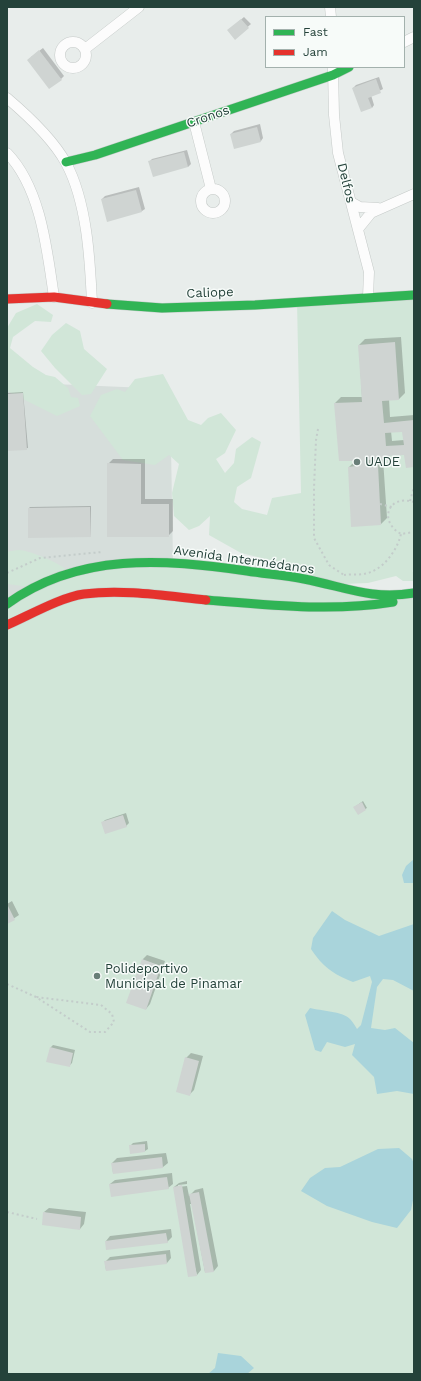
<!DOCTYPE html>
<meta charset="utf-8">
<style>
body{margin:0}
#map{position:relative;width:421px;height:1381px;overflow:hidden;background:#e8edeb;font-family:"Work Sans",sans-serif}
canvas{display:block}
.frame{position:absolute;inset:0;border:8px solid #24423a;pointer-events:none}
.legend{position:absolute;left:265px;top:16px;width:140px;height:52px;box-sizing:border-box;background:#f7fbf9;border:1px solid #a3b1ad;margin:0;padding:5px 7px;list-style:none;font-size:12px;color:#24423a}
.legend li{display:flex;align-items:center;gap:8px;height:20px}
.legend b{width:20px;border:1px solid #a3b1ad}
</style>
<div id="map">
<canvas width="421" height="1381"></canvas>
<div class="frame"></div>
<ul class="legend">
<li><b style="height:5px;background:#30b455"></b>Fast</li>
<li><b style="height:5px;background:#e5322d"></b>Jam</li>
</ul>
</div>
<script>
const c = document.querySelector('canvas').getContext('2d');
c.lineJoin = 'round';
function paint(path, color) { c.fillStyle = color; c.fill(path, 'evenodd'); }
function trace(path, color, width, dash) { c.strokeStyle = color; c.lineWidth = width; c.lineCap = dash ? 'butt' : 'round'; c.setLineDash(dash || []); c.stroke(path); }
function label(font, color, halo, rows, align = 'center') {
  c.font = font + ' "Work Sans",sans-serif'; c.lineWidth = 3; c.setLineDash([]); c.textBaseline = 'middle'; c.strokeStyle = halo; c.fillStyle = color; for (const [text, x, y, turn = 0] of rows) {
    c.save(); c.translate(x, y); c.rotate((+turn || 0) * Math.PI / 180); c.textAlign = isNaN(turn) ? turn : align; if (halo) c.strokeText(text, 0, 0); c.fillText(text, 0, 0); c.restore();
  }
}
const built = new Path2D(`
 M7 382 170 389 173 562 8 603Z`);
const green = new Path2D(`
 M414 295V570L412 571 414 572V581H403L396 576 368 583 343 584 414 598V1374H7V604L30 587 7 584V552C11 551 15 550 19 550 31 551 60 563 68 571L113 566 313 573 305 571 303 568 241 553 209 535 210 516 199 526 189 530 174 516 172 493 179 464 169 455 155 465 123 460 90 416 101 395 117 389 125 392 135 379 163 374 188 420 201 425 208 418 221 413 236 430 225 453 216 459 225 473 234 463 236 449 252 437 261 442 251 478 237 487 234 502 242 509 267 515 272 498 301 493 297 302Z
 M37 304 53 315 51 322 35 321 13 337 10 348 33 367 46 375 55 377 68 388 71 397 78 398 80 406 57 416 7 391V328L16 313Z
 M66 323 80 331 84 349 107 369 91 394 82 395 55 368 41 351 52 335Z`);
const water = new Path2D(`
 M414 859V883H404L402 875 406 866Z
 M332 911 345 920 379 936 414 924V991L393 980 383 979 377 987 371 1028 385 1030 395 1028 414 1043V1094L397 1091 377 1094 374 1077 352 1055 355 1044 345 1047 327 1042 321 1052 315 1050 305 1015 310 1008C321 1011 342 1011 350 1019 353 1022 355 1026 357 1029L361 1025 372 982 370 976 353 982C333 974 323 967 311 949L313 938Z
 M399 1148 412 1159 414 1164V1195L411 1210 397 1228 372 1222 327 1206 301 1191 310 1178 325 1168 340 1167 378 1149Z
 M218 1353 241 1356 254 1368 247 1374H208L215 1368Z`);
const shadow = new Path2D(`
 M244 17 251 24 235 38 231 28Z
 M43 48 64 76 61 79 31 57Z
 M379 77 383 89 371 95 374 105 372 108 353 88 356 85Z
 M260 124 263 138 261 141 231 134 234 131Z
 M187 150 191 164 188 167 149 162 152 159Z
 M139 187 145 209 142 211 102 199 105 196Z
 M401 337 405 393 399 399H389L390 417 414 415V466L405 454 390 455 383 459 387 518 381 524 349 467 356 460 335 403 341 397H362L359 345 365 339ZM391 431H403L404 440 392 441Z
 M23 392 28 448 7 450V393Z
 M113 459H145V499H173V531L168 536H108V464Z
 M91 506V536L29 508 30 507Z
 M363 801 367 808 358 813 356 806Z
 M126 813 129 823 126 826 102 823 105 820Z
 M12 901 19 915 7 923V904Z
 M147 955 165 961 150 1004 146 1009 143 959Z
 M53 1045 75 1050 72 1063 69 1066 50 1048Z
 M191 1053 203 1056 194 1090 189 1095 186 1058Z
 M147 1141 148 1149 145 1151 130 1146 133 1143Z
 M166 1153 168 1163 163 1167 113 1173 112 1163 117 1158Z
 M172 1173 173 1184 168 1188 110 1184 115 1180Z
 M187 1181V1184L178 1185V1187L187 1186 189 1196 195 1190 203 1188 218 1266 214 1271 205 1272 192 1204H190L201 1270 197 1275 174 1187 179 1183Z
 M49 1208 86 1212 84 1224 80 1229 44 1212Z
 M171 1229 172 1237 167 1242 106 1241 110 1236Z
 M170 1250 171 1258 167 1263 106 1270 105 1262 110 1257Z`);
const building = new Path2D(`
 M241 19 249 28 235 40 227 30Z
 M39 50 62 80 49 89 27 60Z
 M376 79 381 93 368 98 372 108 361 112 352 88Z
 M257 127 261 142 234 149 230 134Z
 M184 152 188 167 153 177 148 161Z
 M136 190 142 212 107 222 101 199Z
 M395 342 399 400 382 401 384 423 414 420V467L406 468 404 455 387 456V459L366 460 367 466 378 465 381 525 351 527 348 467 356 466V461H339L334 403 362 402 358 345ZM402 432 404 445 386 446 385 433Z
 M23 393 27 450 7 451V394Z
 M107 463 141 464V504H169V537H107Z
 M90 507 91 537 28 538V508Z
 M362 802 366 810 358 815 353 807Z
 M123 815 127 827 105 834 101 822Z
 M7 904 15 920 7 924Z
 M142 959 161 966 146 1010 126 1003Z
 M50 1047 73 1053 70 1067 46 1062Z
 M185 1057 199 1061 190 1096 176 1092Z
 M145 1144V1152L130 1154 129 1145Z
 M162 1157 163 1168 113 1174 111 1163Z
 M167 1177 169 1189 111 1197 109 1184Z
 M182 1185 197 1276 188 1277 173 1187Z
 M199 1192 214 1272 205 1273 189 1194Z
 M43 1212 81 1217 80 1230 42 1225Z
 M166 1233 168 1243 106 1250 105 1241Z
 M166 1254 167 1264 106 1271 104 1261Z`);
const path = new Path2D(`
 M318 429 316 440 314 488V538L329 565 344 575
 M410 501 414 487
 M414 502C388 494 378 521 401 534L414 532
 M380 504 392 507
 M7 573 40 558 102 552
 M344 575C350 574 357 575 363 574 382 572 397 551 401 534
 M7 984 36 997 90 1032H105L114 1022 112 1014 101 1005 36 997
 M7 1212 37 1219`);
const street = new Path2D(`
 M330 7 331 17
 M60 55a13 13 0 1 1 26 0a13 13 0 1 1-26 0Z
 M404 42 414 37
 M85 49 139 7
 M333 69 334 115 338 153 369 272 368 297
 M7 98C27 115 53 139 66 163 87 202 90 259 92 303
 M194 122 211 189
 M7 153C41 188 47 250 54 297
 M201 201a12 12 0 1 1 24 0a12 12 0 1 1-24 0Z
 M351 202 360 207 378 208
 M358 229 371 213 414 194`);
const fast = new Path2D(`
 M66 162 95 155 333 75 349 67
 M107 304 162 308 255 305 414 295
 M206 600C268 605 332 612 393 602
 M7 604C79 552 164 559 247 571 266 574 285 575 304 579 346 587 370 600 414 593`);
const jam = new Path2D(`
 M7 299 54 297 107 304
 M7 625C28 616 61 597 84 594 124 589 166 596 206 600`);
const markers = [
 [357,462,4,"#697e78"],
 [97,976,4,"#697e78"]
];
const streetNames = [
 ["Cronos",208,117,-19],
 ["Delfos",346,183,76],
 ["Caliope",210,293,-2],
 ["Avenida Intermédanos",244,560,8]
];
const poiNames = [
 ["UADE",365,462],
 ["Polideportivo",105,969],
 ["Municipal de Pinamar",105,984]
];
paint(built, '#d6dedb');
paint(green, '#d1e6d8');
paint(water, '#a9d4db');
paint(shadow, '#0003');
paint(building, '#cfd4d2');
trace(street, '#c5cac8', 11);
trace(fast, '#c3cbc8', 10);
trace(jam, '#c3cbc8', 10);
trace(path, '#c3ccca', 2, [2, 3]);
trace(street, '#fcfcfc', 10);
trace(fast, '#30b455', 9);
trace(jam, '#e5322d', 9);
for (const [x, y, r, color] of markers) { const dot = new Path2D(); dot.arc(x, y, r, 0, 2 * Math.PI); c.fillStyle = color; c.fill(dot); trace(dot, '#f7fbf9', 1.5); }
label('13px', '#24423a', '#f7fbf9', streetNames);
label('13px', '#24423a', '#f7fbf9', poiNames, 'left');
</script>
